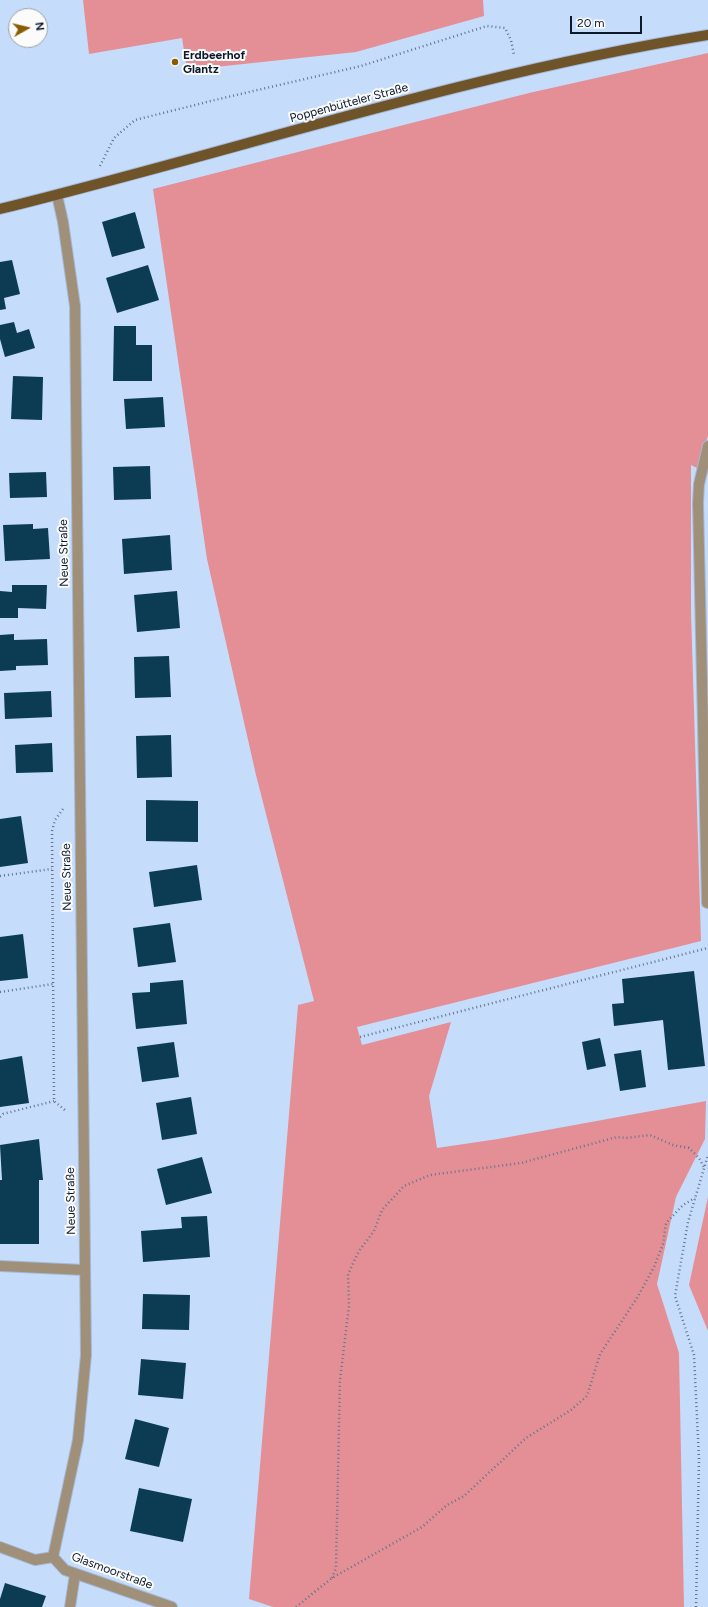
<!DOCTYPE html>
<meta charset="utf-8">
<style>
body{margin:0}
#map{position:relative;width:708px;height:1607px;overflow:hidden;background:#c5dcfb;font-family:Figtree,sans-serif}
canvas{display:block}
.north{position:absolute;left:8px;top:8px;width:40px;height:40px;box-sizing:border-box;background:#fbfbfb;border:1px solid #9ba1a8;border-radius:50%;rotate:82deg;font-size:11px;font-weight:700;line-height:16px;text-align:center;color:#0b192b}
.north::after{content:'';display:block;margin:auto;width:14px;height:18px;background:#895c00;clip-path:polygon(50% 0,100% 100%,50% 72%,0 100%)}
.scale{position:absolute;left:570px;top:16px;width:72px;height:18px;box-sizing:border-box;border:2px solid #0b192b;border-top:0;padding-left:5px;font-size:12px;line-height:14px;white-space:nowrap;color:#0b192b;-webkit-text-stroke:3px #fbfbfb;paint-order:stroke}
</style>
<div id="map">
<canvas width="708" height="1607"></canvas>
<div class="north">N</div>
<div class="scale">20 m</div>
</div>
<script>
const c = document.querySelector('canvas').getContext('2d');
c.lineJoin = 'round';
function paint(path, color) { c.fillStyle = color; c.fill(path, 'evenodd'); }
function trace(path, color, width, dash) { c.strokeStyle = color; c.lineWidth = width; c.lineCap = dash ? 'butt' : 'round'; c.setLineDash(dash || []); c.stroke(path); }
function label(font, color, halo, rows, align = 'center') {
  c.font = font + ' Figtree,sans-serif'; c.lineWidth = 4; c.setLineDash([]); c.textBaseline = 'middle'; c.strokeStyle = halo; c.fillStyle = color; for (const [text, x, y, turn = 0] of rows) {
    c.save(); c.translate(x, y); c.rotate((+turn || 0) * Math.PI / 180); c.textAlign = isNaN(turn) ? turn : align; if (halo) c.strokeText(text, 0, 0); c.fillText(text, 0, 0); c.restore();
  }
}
const green = new Path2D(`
 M83 0H483L484 16 356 52 187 70 182 38 89 54Z
 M708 53V436L697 468 691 465V611L701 941 357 1027 362 1045 451 1022 429 1096 437 1148 498 1139 706 1101 705 1139 676 1197 657 1284 679 1353 684 1607H273L249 1599 298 1005 314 1001 256 775 207 559 153 189 529 93Z
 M708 1197V1331L689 1285Z`);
const building = new Path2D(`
 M135 212 145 248 112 257 102 222Z
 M12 260 20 294 4 298 6 309 0 310V262Z
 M148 265 159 300 117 313 106 278Z
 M14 322 17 333 29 329 35 348 5 357 0 339V325Z
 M114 326H136V345H152V381H113Z
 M13 376 43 377 42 420 11 419Z
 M163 397 165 427 126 429 124 399Z
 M150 466 151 499 114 500 113 467Z
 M46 472 47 497 10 498 9 473Z
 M33 524V529L48 528 50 559 5 561 3 525Z
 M170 535 172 570 124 574 122 539Z
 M12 585H47L46 609 18 608V618H0V591L12 592Z
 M177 591 180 628 137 632 134 595Z
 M14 634V640L47 639 48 665 16 666V670L0 671V635Z
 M169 656 171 697 135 698 134 657Z
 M51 691 52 717 5 719 4 693Z
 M171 735 172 777 137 778 136 736Z
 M52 743 53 772 16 773 15 745Z
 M146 800 198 801V842L146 841Z
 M21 816 28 863 0 867V819Z
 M197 865 202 900 154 907 149 872Z
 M170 923 176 962 138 967 133 928Z
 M23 934 28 978 0 981V937Z
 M694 971 705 1066 668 1070 663 1020 614 1026 612 1004 624 1003 622 979Z
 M183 980 187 1024 136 1029 132 993 150 992V983Z
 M600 1038 606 1066 587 1070 582 1042Z
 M174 1042 179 1077 142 1082 137 1047Z
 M641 1050 646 1087 620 1091 614 1054Z
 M22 1056 29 1103 0 1107V1060Z
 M191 1097 197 1134 162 1140 156 1103Z
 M39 1139 43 1180H39V1244H0V1180H2L0 1145Z
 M202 1157 212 1193 166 1205 157 1169Z
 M207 1216 210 1257 143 1262 141 1231 182 1228 181 1217Z
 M143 1294 190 1295 189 1330 142 1329Z
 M141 1359 186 1363 183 1399 138 1395Z
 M135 1419 169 1428 159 1467 125 1459Z
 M139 1488 192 1499 183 1542 130 1531Z
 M5 1583 46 1596 42 1607H0V1599Z`);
const path = new Path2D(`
 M100 166 114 138 135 120 219 99 361 66 487 26 505 28 511 40 514 55
 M63 809 55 820 52 831 54 1101 66 1111
 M0 876 52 869
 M0 992 53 984
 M360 1037 708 948
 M0 1117 3 1114 54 1101
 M332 1578 336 1568 340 1380 349 1306 348 1274 359 1251 374 1231 382 1210 404 1186 430 1175 521 1163 617 1137 626 1138 650 1135 673 1145 689 1148 699 1158 704 1167
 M296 1607 332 1578 422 1527 447 1505 464 1496 526 1438 571 1410 587 1396 600 1354 637 1298 654 1267 663 1244 666 1223 683 1205 695 1198
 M696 1607 699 1459 694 1355 675 1296 688 1222 708 1155`);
const minor = new Path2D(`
 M707 903 698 503 699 484 708 446
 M0 1266 84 1270
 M0 1547 35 1560 53 1557
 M53 1557 78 1440 86 1355 75 306 63 222 57 195
 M53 1557 65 1570 172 1607
 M70 1607 75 1574`);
const major = new Path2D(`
 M0 209C236 151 468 73 708 35`);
const markers = [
 [175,62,4,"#895c00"]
];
const poiNames = [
 ["Erdbeerhof",183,55],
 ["Glantz",183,69]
];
const streetNames = [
 ["Poppenbütteler Straße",349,103,-15],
 ["Neue Straße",64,553,-91],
 ["Neue Straße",67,877,-91],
 ["Neue Straße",71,1201,-91],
 ["Glasmoorstraße",112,1571,20]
];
paint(green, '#e48f95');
paint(building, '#0b3c54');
trace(minor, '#a4b9d6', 12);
trace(major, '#a4b9d6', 12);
trace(path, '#63758d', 2.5, [1, 3]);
trace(minor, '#a0907a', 10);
trace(major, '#6f5329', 10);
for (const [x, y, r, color] of markers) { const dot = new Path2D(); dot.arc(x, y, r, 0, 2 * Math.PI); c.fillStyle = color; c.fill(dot); trace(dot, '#fbfbfb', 1.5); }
label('bold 12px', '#0b192b', '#fbfbfb', poiNames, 'left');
label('12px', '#0b192b', '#fbfbfb', streetNames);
</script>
